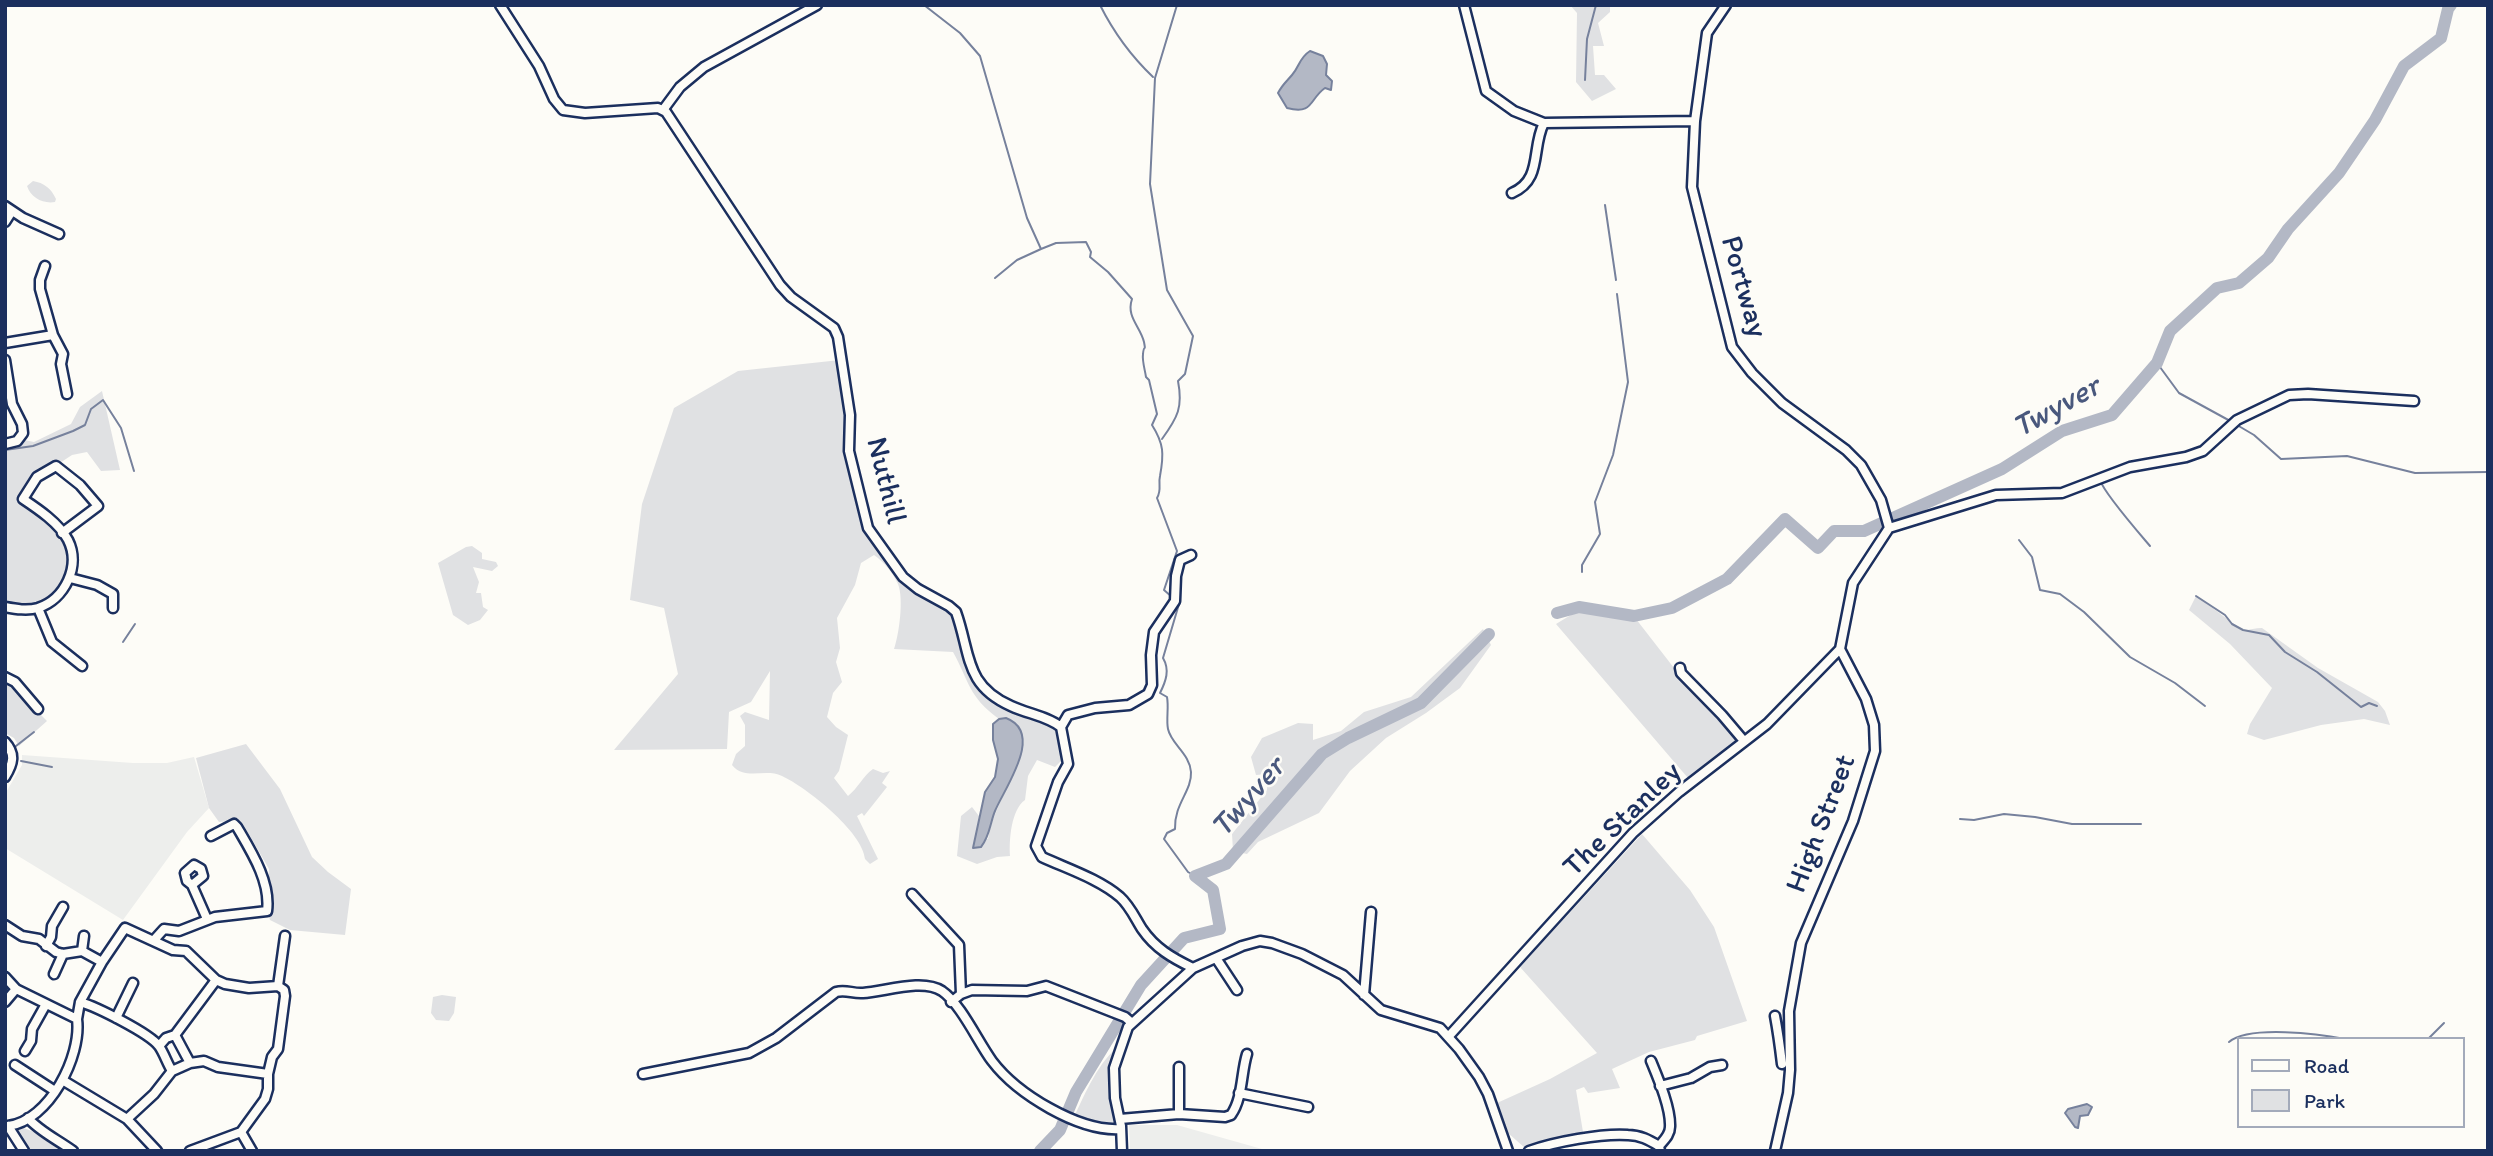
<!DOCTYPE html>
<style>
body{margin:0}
#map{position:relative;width:2493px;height:1156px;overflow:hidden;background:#fdfcf7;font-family:Itim,sans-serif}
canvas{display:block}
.frame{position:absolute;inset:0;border:7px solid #1b2f5e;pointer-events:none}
.legend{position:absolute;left:2237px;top:1037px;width:228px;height:91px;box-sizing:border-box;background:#fdfcf7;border:2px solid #a3aaba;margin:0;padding:9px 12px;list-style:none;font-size:21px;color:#1b2f5e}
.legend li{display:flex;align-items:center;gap:14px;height:35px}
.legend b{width:35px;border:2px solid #a3aaba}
</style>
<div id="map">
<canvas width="2493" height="1156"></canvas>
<div class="frame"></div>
<ul class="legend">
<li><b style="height:9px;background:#fdfcf7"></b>Road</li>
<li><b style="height:19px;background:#e0e1e3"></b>Park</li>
</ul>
</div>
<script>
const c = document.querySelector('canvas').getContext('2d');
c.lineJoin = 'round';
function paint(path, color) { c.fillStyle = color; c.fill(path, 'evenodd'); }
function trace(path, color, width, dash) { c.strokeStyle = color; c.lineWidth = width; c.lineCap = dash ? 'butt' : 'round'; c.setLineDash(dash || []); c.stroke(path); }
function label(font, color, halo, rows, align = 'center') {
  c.font = font + ' Itim,sans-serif'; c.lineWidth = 5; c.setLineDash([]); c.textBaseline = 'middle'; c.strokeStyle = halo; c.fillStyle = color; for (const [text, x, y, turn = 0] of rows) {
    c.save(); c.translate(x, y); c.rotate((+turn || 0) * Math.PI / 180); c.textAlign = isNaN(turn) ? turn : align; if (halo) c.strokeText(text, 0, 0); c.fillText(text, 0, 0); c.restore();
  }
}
const built = new Path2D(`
 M22 755 133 763H167L194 757 209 808 187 832 123 920 5 848V794L22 765Z
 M1129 1125H1177L1269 1151H1130Z`);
const green = new Path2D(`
 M1570 5H1610V12L1598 23 1604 46H1593L1595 75H1604L1616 89 1592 101 1576 82 1577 13Z
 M33 181C44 183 51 188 56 199L55 202C43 204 31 198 27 186Z
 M840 360 868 528 889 563 946 605 951 614C958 636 965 675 982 692 992 701 1008 707 1021 713 1033 719 1045 719 1057 727L1064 758 1055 767 1037 760 1028 776 1025 800C1011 810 1009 840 1010 856L997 857 977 864 957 856 961 816 972 807 979 816 977 838 988 839C994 805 1016 778 1023 744L1006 718 999 719C968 696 970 683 953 652L894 649C899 635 904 599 898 584 893 573 884 562 874 555L861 563 855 585 837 618 840 648 836 662 842 682 833 693 827 717 836 727 848 735 839 771 834 778 848 796C858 788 863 776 873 769L883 773 890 771 882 783 887 787 864 816 862 813 857 816 878 859 870 864 865 859C863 832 806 787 782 776 765 768 745 781 732 765L736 754 745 746V725L740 716 745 712 769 720 770 671 751 702 729 712 727 749 614 750 678 674 664 608 630 600 642 504 674 408 738 371Z
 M102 391 120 470 101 471 87 452 72 455 37 478 23 499 49 519 70 548V578L45 605 5 607V444L19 439 34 442 71 424 80 407Z
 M472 546 482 553V559L496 562 498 566 492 571 473 567 479 582 476 593H481L483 607 488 610 480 620 468 625 453 615 438 563 466 547Z
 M2196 596C2206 602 2239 629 2244 630 2249 630 2256 628 2262 628L2318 668 2378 702 2385 711 2390 725 2364 719 2321 725 2264 740 2247 734 2250 724 2272 688 2230 644 2189 610Z
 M1579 610 1624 619H1636L1681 677 1741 741 1688 778 1556 624Z
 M1483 629 1491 645 1460 688 1426 713 1386 738 1350 771 1319 813 1258 842 1247 854 1233 851 1232 834 1267 790 1268 774 1256 775 1251 757 1262 738 1298 723 1313 724V740L1341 731 1364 712 1411 697Z
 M7 682 15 686 14 688 47 721 19 746 14 738 5 733Z
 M246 744 280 789 312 857 328 872 351 889 345 935 290 930 270 920 267 911 269 869 243 824 230 821 219 822 209 808 196 758Z
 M1642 834 1690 890 1714 927 1747 1021 1697 1036 1695 1040 1649 1052 1612 1069 1620 1088 1588 1093 1584 1087 1576 1090 1583 1132 1525 1148 1508 1133 1497 1103 1550 1079 1597 1053 1520 967Z
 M442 995 456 997 454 1013 449 1021 436 1020 431 1013 433 997Z
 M1121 1044 1114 1068 1121 1129 1074 1117C1086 1092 1098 1062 1121 1044Z
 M21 1127 50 1138 65 1151H27L15 1131Z`);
const water = new Path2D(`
 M1310 51 1323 56 1327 64 1326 75 1332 81 1331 90 1325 88C1309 99 1314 115 1287 108L1278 93C1282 85 1287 81 1292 75 1300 66 1299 58 1310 51Z
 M1006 718C1045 733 1005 787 995 811 990 823 990 836 981 847L973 848 985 792 995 777 998 759 993 740V724L999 719Z
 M2087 1104 2092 1107 2088 1115 2080 1116 2078 1128 2075 1127 2065 1113 2068 1109Z`);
const stream = new Path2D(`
 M924 5 960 33 980 56 1027 218 1041 249 1056 243 1086 242 1091 252 1090 257 1108 272 1132 299C1126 317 1140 326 1144 342 1146 353 1144 343 1143 354 1142 361 1145 370 1146 377L1149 380 1157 414 1152 425C1164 444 1164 454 1160 476 1158 484 1162 490 1157 498L1177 551 1164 590 1172 597
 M1100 5C1114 33 1131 56 1153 77
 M1585 80 1587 39 1596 5
 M1605 205 1616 280
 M995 278 1017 260 1041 249
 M2157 363 2179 393 2232 422
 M2237 425 2254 435 2281 459 2347 456 2415 473 2488 472
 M1162 439C1178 417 1183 407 1178 381L1185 374 1193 336 1167 290 1150 184 1155 78 1177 5
 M5 450 33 446 73 431 85 425 91 409 103 400 121 428 134 471
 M2100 480C2104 493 2139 533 2150 546
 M2019 540 2032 557 2040 590 2060 594 2084 612 2130 657 2175 683 2205 706
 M1582 572V565L1600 534 1595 502 1613 455 1628 382 1617 294
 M2196 596 2225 615 2232 624 2243 630 2269 635 2285 652 2317 672 2361 707 2369 703 2377 706
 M1179 604 1163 658C1170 670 1166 681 1160 693L1167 697C1169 708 1166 719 1168 729 1171 744 1190 754 1191 772 1192 791 1174 804 1175 829L1167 833 1164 839 1188 872 1195 876
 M123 642 135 624
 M16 746 34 732
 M21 761 52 767
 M1960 819 1974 820 2004 814 2035 817 2072 824H2141
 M2428 1039 2444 1023
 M2229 1042C2249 1025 2320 1034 2345 1039`);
const river = new Path2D(`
 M1557 613 1579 607 1634 616 1672 608 1727 579 1785 519 1818 548 1834 531H1864L2002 469 2062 431 2112 415 2157 363 2170 331 2217 288 2239 283 2268 258 2288 229 2339 173 2375 120 2404 66 2441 38 2448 9 2451 5
 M1040 1151 1060 1130 1076 1092 1141 985 1184 938 1220 929 1213 890 1195 876 1226 864 1322 754 1348 738 1421 703 1489 634`);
const minor = new Path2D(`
 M500 5 539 66 554 99 563 110 585 113 658 108 666 112 780 285 791 297 834 328 838 337 850 415 849 451 868 528 903 577 918 589 949 606 956 612C971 654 964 685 1011 706 1028 714 1047 716 1061 727L1068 764 1058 782 1036 846 1042 857C1068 869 1099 879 1120 897 1130 906 1135 918 1142 929 1155 948 1172 958 1193 968
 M1464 5 1486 91 1514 111 1544 123 1695 121
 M1726 5 1707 33 1695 121 1692 187 1732 347 1752 373 1782 403 1846 450 1861 465 1881 500 1889 528
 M663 110 680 87 704 67 817 5
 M1512 193C1543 180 1531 148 1544 123
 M5 206 23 218 59 234
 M5 222 12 211
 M45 266 40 280V289L53 335 63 354 61 364 67 394
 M5 343 53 335
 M5 360 12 404 22 424 23 433 17 441 5 444
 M1889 528 1996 495 2062 493 2130 467 2186 457 2203 451 2237 420 2289 395 2308 394 2414 401
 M70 578 97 585 113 594V608
 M5 607C16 609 27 611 38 608 65 599 81 566 68 540 59 523 38 509 23 499L37 477 56 466 80 485 98 506 62 533
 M38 608 52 642 82 666
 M1680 668 1681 673 1722 715 1744 741
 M5 677 15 682 38 709
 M1061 727 1068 715 1095 708 1129 705 1148 694 1152 685 1151 655 1154 632 1175 601 1176 576 1180 560 1191 555
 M5 777C13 764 16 754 5 742
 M192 885 203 876 201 869 194 865 185 873 187 881 192 885 207 919
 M912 894 959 945 961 994
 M5 925 22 936 39 939 56 952 63 954 82 951 102 962
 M154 940 164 929 179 931 215 917 267 911C271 882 251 851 237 827L234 824 211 836
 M46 946 51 937 52 926 63 907
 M82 951 84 936
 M1216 958 1237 990
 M54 974 63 954
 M5 977 16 989 77 1019 80 1002C97 1007 149 1033 159 1046 164 1053 167 1063 172 1071L154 1094 127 1119
 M278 986 285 936
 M1364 995 1371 912
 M5 1002 16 989
 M80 1002 102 962 125 928 173 950 186 951 216 980 225 984 249 988 278 986
 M951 1002 961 994 972 990 1027 991 1046 986 1125 1017 1132 1023
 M1775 1016C1778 1032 1780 1047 1782 1064
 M116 1018 133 983
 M175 1035 216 980
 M175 1035 190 1063
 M1449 1036 1633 833 1679 792 1767 724 1840 649
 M159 1046 166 1038 175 1035
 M25 1051 31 1041 32 1029 46 1004
 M1651 1061C1658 1078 1671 1108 1670 1127 1670 1135 1664 1140 1659 1146
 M15 1065 55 1091
 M172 1071 190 1063 204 1061 218 1067 268 1074
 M643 1074 749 1053 776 1038 836 992C846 989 853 994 863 993 884 992 922 978 942 991 961 1004 978 1042 992 1061 1017 1094 1079 1132 1121 1129
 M64 1081 127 1119 157 1151
 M1660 1086 1691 1078 1710 1067 1722 1065
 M1239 1093 1308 1107
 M1179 1114V1067
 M28 1118C39 1131 58 1140 73 1151
 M1120 1119 1179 1114 1225 1117 1231 1115C1243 1098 1241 1073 1247 1054
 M8 1126C49 1121 82 1056 77 1019
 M8 1126 24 1151
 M241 1132 265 1099 268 1089V1074L272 1057 278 1049 285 996 284 990 278 986
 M190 1151 241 1132 252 1151
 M1122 1151 1121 1126 1115 1098 1114 1068 1128 1027 1193 968 1242 946 1260 941 1272 943 1302 954 1343 975 1381 1010 1440 1028 1459 1049 1479 1077 1488 1094 1508 1151
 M1529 1151C1554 1142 1602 1133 1628 1135 1640 1135 1649 1140 1659 1146L1660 1151
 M1775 1151 1788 1093 1790 1070 1789 1011 1801 943 1853 821 1875 751 1874 725 1866 699 1840 649 1853 583 1889 528`);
const streetNames = [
 ["Portway",1743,287,74],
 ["Nuthill",885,481,76],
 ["The Stanley",1623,820,-44],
 ["High Street",1822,824,-69]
];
const waterNames = [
 ["Twyver",2057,408,-29],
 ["Twyver",1249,798,-49]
];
paint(built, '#edeeec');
paint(green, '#e0e1e3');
paint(water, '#b3b8c5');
trace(water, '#76819c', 2);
trace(stream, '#76819c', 2);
trace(river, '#b3b8c5', 12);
trace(minor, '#1b2f5e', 13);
trace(minor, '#fdfcf7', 8);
label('30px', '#1b2f5e', '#fdfcf7', streetNames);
label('italic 32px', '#49587d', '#fdfcf7', waterNames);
</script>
